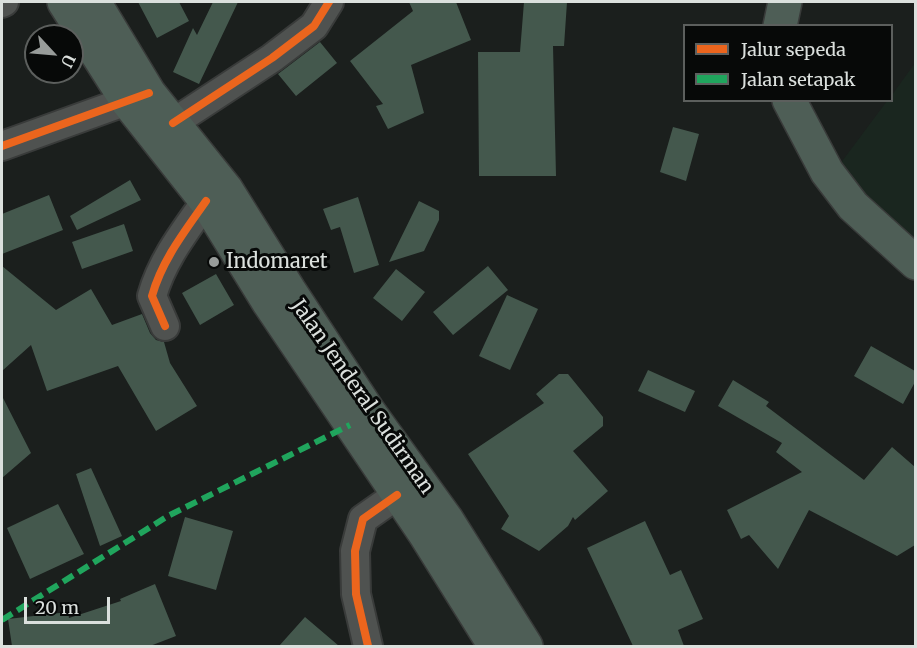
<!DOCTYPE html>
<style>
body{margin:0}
#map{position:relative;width:917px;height:648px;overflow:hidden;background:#1b1f1d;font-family:Merriweather,serif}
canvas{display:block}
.frame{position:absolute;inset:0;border:3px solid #dbe0dd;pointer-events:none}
.legend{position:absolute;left:683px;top:24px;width:210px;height:78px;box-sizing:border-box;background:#070908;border:2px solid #5c5f5d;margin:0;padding:8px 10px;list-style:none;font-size:18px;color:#dbe0dd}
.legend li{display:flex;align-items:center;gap:12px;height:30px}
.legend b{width:30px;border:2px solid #5c5f5d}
.north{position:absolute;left:24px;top:24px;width:60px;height:60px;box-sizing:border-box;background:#070908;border:2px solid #5c5f5d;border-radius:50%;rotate:116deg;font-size:16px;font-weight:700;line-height:24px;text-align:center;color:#dbe0dd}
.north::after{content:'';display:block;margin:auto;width:21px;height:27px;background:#989c9a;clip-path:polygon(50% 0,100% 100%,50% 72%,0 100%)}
.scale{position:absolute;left:24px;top:597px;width:86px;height:27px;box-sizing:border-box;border:3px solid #dbe0dd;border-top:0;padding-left:8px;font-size:18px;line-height:21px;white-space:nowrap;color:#dbe0dd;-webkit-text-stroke:4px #070908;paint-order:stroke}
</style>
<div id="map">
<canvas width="917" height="648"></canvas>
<div class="frame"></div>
<ul class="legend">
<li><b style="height:8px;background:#eb651d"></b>Jalur sepeda</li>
<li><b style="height:8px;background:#20a55d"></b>Jalan setapak</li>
</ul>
<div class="north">U</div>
<div class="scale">20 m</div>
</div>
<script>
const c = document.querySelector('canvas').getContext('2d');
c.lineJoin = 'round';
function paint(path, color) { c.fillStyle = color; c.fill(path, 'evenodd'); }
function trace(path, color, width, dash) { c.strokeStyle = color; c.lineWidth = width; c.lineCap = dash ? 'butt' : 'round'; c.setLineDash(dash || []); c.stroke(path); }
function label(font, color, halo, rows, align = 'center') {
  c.font = font + ' Merriweather,serif'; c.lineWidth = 6; c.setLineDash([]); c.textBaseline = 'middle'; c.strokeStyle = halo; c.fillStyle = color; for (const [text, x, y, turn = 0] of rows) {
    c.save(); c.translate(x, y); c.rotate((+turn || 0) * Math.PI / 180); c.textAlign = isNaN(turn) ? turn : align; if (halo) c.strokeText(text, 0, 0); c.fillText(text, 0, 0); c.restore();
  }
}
const built = new Path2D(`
 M915 63V247L837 168 887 101 892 100V95Z`);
const building = new Path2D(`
 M138 2H179L189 21 157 38Z
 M213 2H238L199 84 173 72 193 28 197 35Z
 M409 2H456L471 40 411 65 424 113 388 129 376 106 383 104 350 61 413 11Z
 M524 2H567L564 46H553L556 176H479L478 52H520Z
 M320 42 337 63 296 96 278 74Z
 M673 127 699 134 686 181 660 172Z
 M130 180 141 200 77 230 70 216Z
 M49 195 63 230 2 254V214Z
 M358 197 379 265 354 273 340 227 331 230 323 209Z
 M419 201 439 211V220L424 251 389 262Z
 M124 224 133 251 82 269 72 242Z
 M2 266 56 310 91 289 112 325 142 314 150 333 156 340 164 342 170 363 197 406 156 431 118 366 47 391 31 345 2 371Z
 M488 266 508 290 453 335 433 312Z
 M396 269 425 292 402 321 373 298Z
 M216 274 234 305 200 325 182 293Z
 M507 295 538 309 510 370 479 356Z
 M871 346 915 371V382L903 404 854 376Z
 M648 370 695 391 685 412 638 391Z
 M559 374H568L603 417V426L573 451 608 491 575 520 573 517 568 526 539 551 501 529 509 516 468 454 544 403 536 394Z
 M733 380 769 402 766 406 864 480 892 447 915 467V545L897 556 809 510 778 569 749 535 741 539 727 510 802 472 776 452 782 443 718 406Z
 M2 396 31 453 2 478Z
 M91 468 122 536 100 546 76 474Z
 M58 504 84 554 30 579 7 528Z
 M185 517 233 531 216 590 168 576Z
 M645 521 670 575 681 570 703 619 678 630 684 646H633L587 548Z
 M155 584 176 636 150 646H12L8 619 68 612 69 618 121 601 120 599Z
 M305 617 339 646H279Z`);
const minor = new Path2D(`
 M2 3 4 2
 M173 123 272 58 314 26 329 2
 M2 146 146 94
 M165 326 152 296C162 260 185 231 206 201
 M368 646 356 594 355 551 363 519 397 495`);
const highway = new Path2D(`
 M64 2 127 101 206 201 269 303 425 534 495 646
 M94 2 149 93 226 189 289 290 369 412 447 520 526 646
 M780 26 785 2
 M789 100 827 172 853 206 916 263`);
const quiet = new Path2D(`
 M2 620 168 516 350 425`);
const cycleway = new Path2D(`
 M173 123 272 58 314 26 329 2
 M2 146 149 93
 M165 326 152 296C162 260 185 231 206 201
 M368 646 356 594 355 551 363 519 397 495`);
const markers = [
 [214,262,6,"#989c9a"]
];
const poiNames = [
 ["Indomaret",226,262]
];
const streetNames = [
 ["Jalan Jenderal Sudirman",362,397,55]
];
paint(built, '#1a261f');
paint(building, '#44584d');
trace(minor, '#393b3a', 32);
trace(highway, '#393b3a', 36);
trace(minor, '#4f5250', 28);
trace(highway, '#4e5e56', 33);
trace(quiet, '#20a55d', 6, [12, 6]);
trace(cycleway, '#eb651d', 8);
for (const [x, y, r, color] of markers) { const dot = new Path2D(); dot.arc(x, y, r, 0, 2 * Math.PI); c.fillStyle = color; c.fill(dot); trace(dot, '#070908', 2); }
label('20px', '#dbe0dd', '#070908', poiNames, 'left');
label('20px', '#dbe0dd', '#070908', streetNames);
</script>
